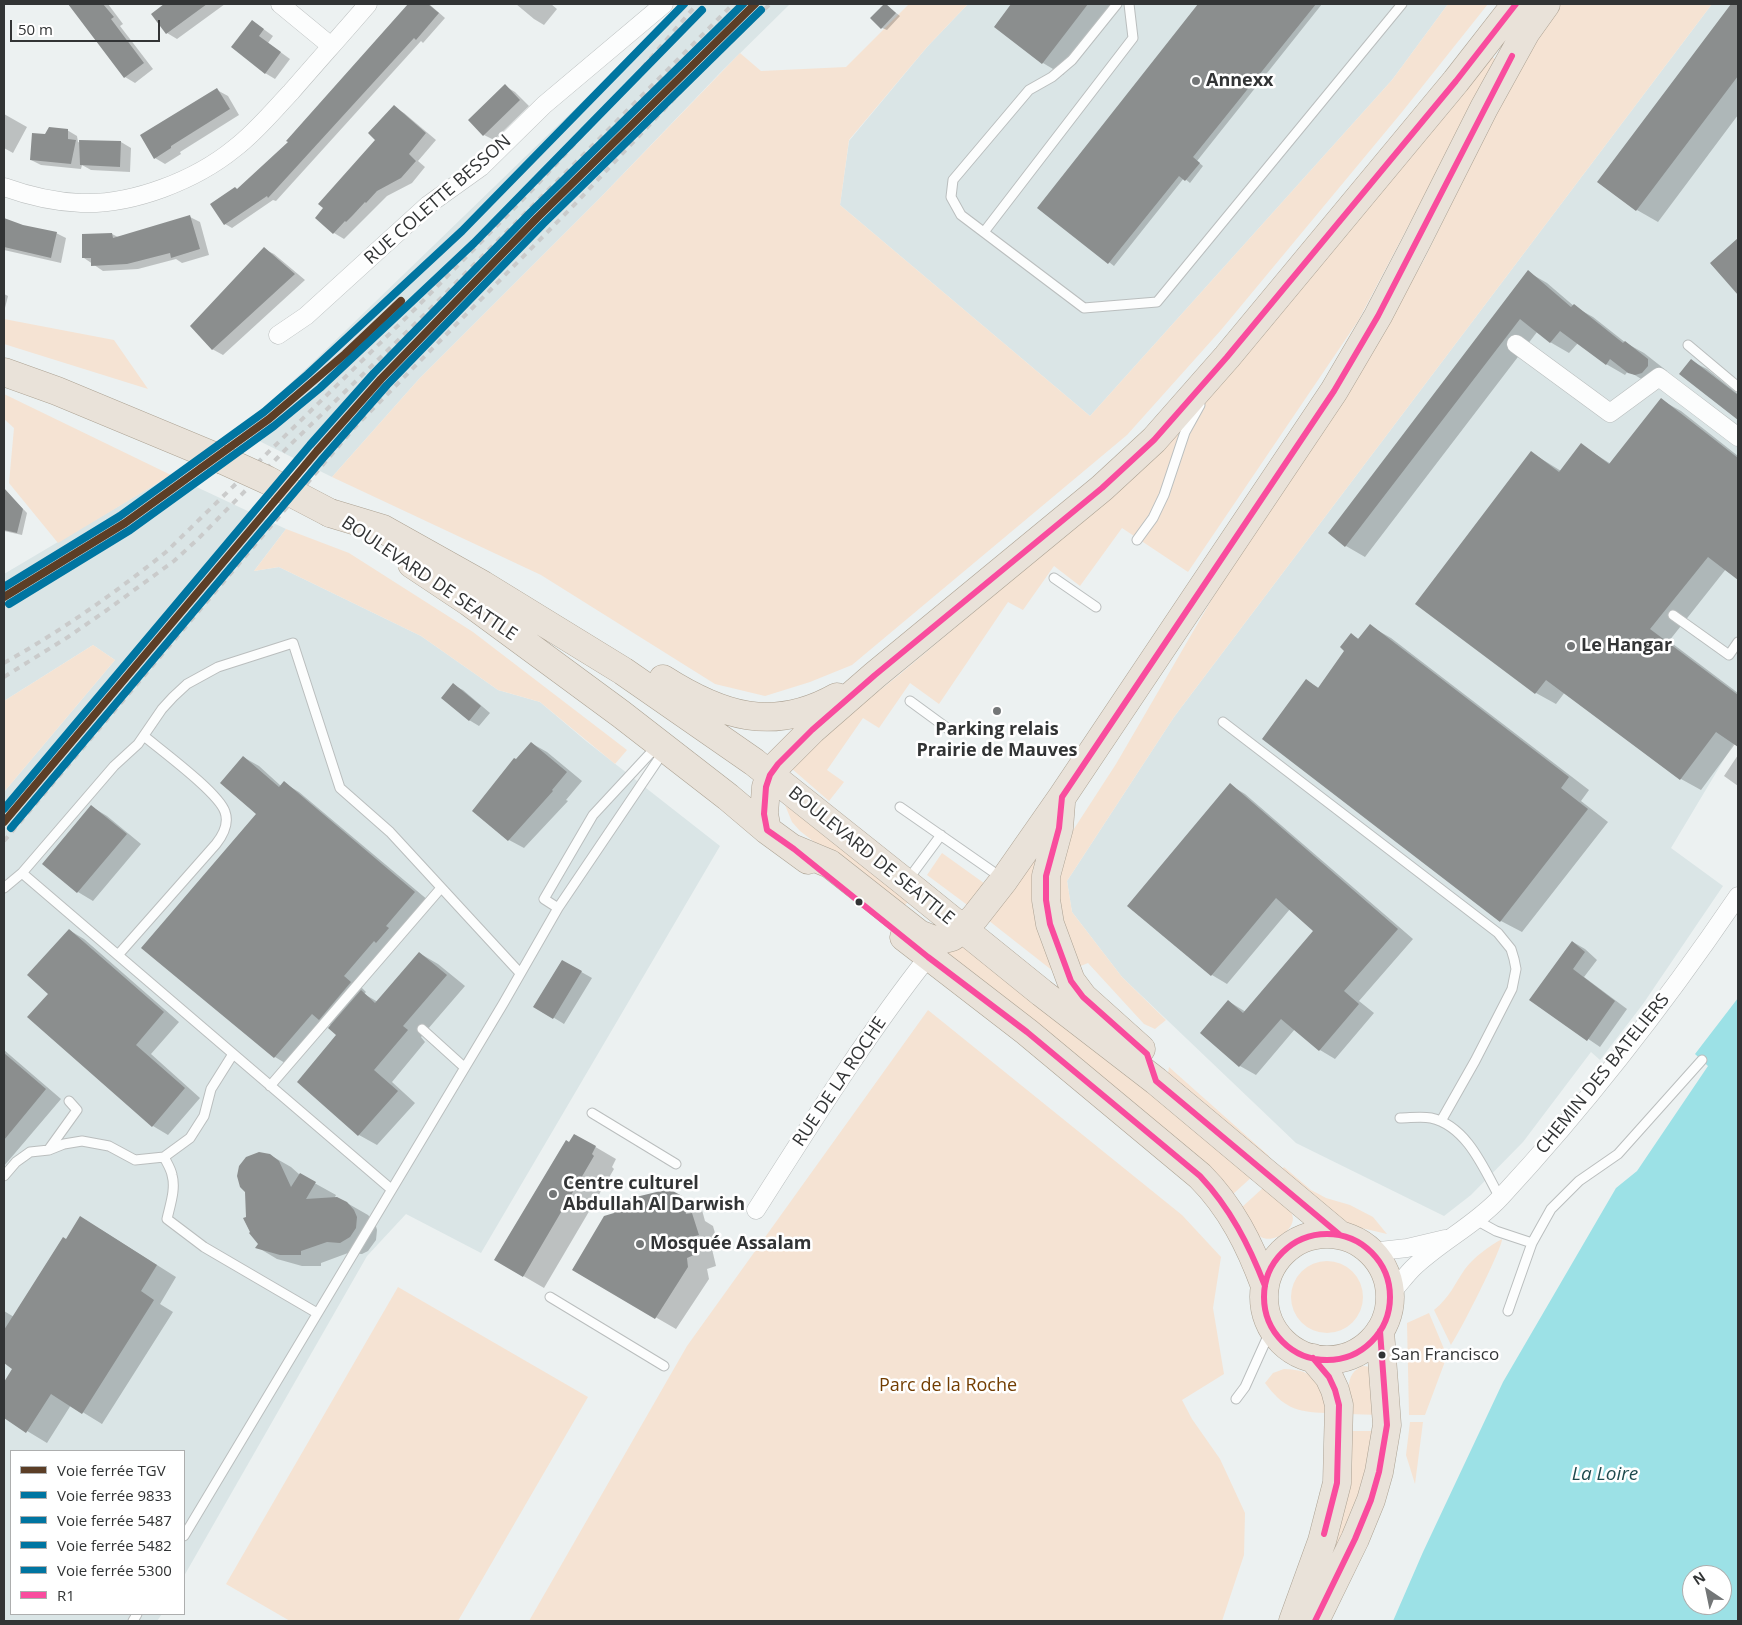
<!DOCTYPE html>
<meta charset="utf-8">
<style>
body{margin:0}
#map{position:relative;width:1742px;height:1625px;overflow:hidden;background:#ecf1f1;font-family:"Open Sans",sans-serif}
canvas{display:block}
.frame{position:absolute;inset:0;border:5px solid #323435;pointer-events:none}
.legend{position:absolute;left:10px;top:1450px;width:175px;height:165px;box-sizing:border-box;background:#fff;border:1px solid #adaeae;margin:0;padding:6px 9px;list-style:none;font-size:15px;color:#323435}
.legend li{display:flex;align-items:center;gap:10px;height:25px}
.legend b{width:25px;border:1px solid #adaeae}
.north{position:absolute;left:1682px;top:1565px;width:50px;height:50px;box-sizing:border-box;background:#fff;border:1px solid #adaeae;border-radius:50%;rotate:326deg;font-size:14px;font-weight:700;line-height:20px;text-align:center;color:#323435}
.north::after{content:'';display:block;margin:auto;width:18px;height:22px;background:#737677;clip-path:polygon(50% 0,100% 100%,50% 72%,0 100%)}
.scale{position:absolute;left:10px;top:20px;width:150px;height:22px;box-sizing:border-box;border:2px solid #323435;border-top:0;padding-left:6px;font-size:15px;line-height:18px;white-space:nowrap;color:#323435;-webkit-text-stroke:4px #fff;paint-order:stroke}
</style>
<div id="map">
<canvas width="1742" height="1625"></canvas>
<div class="frame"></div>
<ul class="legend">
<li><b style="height:6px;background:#5c3e26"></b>Voie ferrée TGV</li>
<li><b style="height:6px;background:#0075a1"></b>Voie ferrée 9833</li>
<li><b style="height:6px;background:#0075a1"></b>Voie ferrée 5487</li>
<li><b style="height:6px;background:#0075a1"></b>Voie ferrée 5482</li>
<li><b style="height:6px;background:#0075a1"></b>Voie ferrée 5300</li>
<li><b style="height:6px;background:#f94c9e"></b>R1</li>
</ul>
<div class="north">N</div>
<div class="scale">50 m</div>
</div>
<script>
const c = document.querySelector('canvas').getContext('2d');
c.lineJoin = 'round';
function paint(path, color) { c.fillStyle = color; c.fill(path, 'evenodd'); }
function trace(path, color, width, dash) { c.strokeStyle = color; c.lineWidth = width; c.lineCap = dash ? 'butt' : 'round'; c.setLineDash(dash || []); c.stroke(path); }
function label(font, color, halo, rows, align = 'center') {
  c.font = font + ' "Open Sans",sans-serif'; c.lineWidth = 5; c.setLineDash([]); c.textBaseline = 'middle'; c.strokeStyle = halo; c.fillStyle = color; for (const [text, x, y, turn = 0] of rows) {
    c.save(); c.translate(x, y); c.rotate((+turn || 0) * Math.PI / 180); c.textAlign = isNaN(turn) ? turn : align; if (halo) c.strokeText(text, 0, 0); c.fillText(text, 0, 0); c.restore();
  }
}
const built = new Path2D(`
 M681 4H790L720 73 601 197 419 379 332 477 239 431 311 364 617 68Z
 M968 4H1448L1392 80 1090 416 840 205 849 141 927 47Z
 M1712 4H1738V736L1671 848 1723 886 1643 1004 1600 1060 1591 1052 1523 1142 1471 1195 1444 1216 1296 1143 1122 977 1072 912 1067 881 1174 717Z
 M171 475 286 529 254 571 279 567 421 636 498 690 540 702 586 741 720 846 481 1253 406 1214 367 1256 184 1576V1451H11V1614H162L157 1621H4V792L115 660 93 645 4 701V574Z`);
const green = new Path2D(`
 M909 4H968L927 47 849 140 840 205 1090 416 1392 80 1448 4H1488L1402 112 1221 330 1127 435 852 665 810 682 765 696 715 684 541 575 332 477 419 379 601 197 740 53 761 71 846 67Z
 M1558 4H1712L1174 717 1067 881 1072 912 1122 977 1166 1020 1155 1029 1144 1024 1088 963 1078 967 1057 907V875L1070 835 1116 764 1226 575 1331 415 1424 260 1491 122Z
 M1489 54 1496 60 1358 321 1188 572 1122 528 1080 586 1054 566 1023 610 1008 602 939 704 910 683 879 728 863 718 827 770 844 782 829 801 791 768 814 742 899 675 1142 470 1243 356Z
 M4 319 114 340 148 389 4 344Z
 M4 394 171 475 58 543 9 483 14 428 4 419Z
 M286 529 349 553 473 632 627 750 615 764 540 702 498 690 421 636 279 567 254 571Z
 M93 645 115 660 4 792V701Z
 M785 805 909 901 901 909 800 831 792 822Z
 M1041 851 1058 975 988 920Z
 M942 853 988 886 970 907 927 875Z
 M963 943 1254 1175 1232 1195 940 950Z
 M928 1010 1182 1215 1221 1257 1213 1308 1224 1374 1182 1400 1192 1419 1220 1459 1245 1513 1244 1555 1222 1621H529L687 1346Z
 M1169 1067 1269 1156 1263 1160 1168 1073Z
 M1284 1167 1311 1190 1326 1198 1350 1205 1373 1217 1387 1234 1353 1226 1339 1218 1280 1171Z
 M1265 1186C1272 1193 1289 1206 1292 1214 1298 1229 1273 1244 1261 1237 1252 1231 1246 1217 1241 1208Z
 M1502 1239C1503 1247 1459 1334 1451 1345L1434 1310C1450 1297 1454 1285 1465 1269 1474 1257 1489 1246 1502 1239Z
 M1291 1297a36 36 0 1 1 72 0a36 36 0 1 1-72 0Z
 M398 1287 588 1397 458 1621H290L226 1584Z
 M1429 1313 1447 1356 1425 1415H1409L1407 1323Z
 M1363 1366 1372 1367 1378 1415 1349 1414C1349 1397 1343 1373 1363 1366Z
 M1284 1369C1307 1370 1310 1374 1325 1390L1326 1413C1295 1412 1283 1407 1265 1383L1273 1373Z
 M1410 1422H1423L1415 1484 1406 1455Z
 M1349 1431H1378L1376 1450 1307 1621Z`);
const water = new Path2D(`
 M1738 998V1621H1393L1423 1552 1503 1382 1616 1188 1637 1171 1708 1066 1695 1054ZM1692 1575H1722V1605H1692Z`);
const shadow = new Path2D(`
 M75 4H108L123 24 120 26 153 69 135 83 125 77 72 6Z
 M166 4H225L177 39 167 33 153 14Z
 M410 4H429L445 18 423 43 421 41 276 201 273 200 232 228 225 224 238 190 290 142 288 140Z
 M516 4H551L557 9 544 25 534 19Z
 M885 4 900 16 887 30 882 28Z
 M1013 4H1117L1063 75 1043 63 995 26Z
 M1200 4H1322L1197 161 1203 166 1190 183 1184 178 1114 266 1039 208Z
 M1732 4H1738V115L1658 222 1637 210 1598 182Z
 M262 28 273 36 268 43 290 59 275 79 265 73 233 47Z
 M505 86 515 92 529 106 494 140 484 135Z
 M217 90 228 96 239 115 180 152 181 154 165 164 155 158Z
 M394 107 404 113 436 140 418 161 425 167 412 183 387 196 344 239 334 233 317 218 377 139Z
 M4 114 27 127 13 153 4 148Z
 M67 130 77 136 78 142 81 143 121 142 131 148 130 172 91 170 82 165 81 169 41 165 31 160 46 136Z
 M190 217 200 222 209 255 182 263 176 259 138 269 103 271 84 258 112 234 118 237Z
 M4 219 23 226 56 233 66 238 61 263 4 250Z
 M1738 239V290L1732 287 1711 264Z
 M264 249 274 254 305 280 223 355 212 349Z
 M1528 272 1547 283 1575 307 1593 317 1626 343 1644 353 1667 371V377L1648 383 1628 371 1625 375 1606 364 1578 343 1569 353 1550 342 1537 332 1365 557 1346 546 1330 533Z
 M4 294 8 296 4 312Z
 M1691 361 1707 369 1738 394V418L1681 374Z
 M1661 400 1681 411 1738 456V578L1726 569 1669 641 1738 693V740L1701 790 1681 779 1565 692 1556 704 1536 693 1417 604 1532 453 1561 471 1581 445 1611 464Z
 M5 490 27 513 22 535 4 531Z
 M1370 626 1391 638 1589 790 1581 801 1608 822 1522 932 1501 921 1307 681 1319 688 1346 651 1352 635 1359 639Z
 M453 685 463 690 490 713 479 726 469 720Z
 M531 743 547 752 582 781 566 800 568 801 524 848 509 840 516 761Z
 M1738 755V786L1724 776Z
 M243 757 259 766 281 786 284 783 299 792 429 901 359 985 366 992 364 994 378 1002 419 953 438 964 465 986 421 1037 425 1042 392 1082 415 1103 377 1145 359 1135 338 1035 332 1026 326 1023 290 1066 275 1057 257 814Z
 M1230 785 1245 794 1413 939 1359 1001 1374 1013 1335 1059 1320 1050 1295 1029 1256 1075 1240 1066 1201 1033 1228 1001 1246 1012 1315 930 1290 909 1227 984 1212 975 1129 906Z
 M92 807 107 816 141 844 93 901 78 892Z
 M69 930 84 939 179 1022 151 1054 200 1098 168 1135 153 1126 29 1017 50 994Z
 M1573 942 1585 949 1597 960 1584 977 1627 1009 1600 1047 1531 1000Z
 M562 961 592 978 564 1024 535 1006Z
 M4 1050 61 1099 4 1166Z
 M575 1135 616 1159 612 1167 614 1169 544 1288 496 1260Z
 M259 1153 270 1155 291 1167 300 1175 336 1195 334 1199 347 1203 368 1215 375 1223 377 1230 376 1240 368 1251 362 1254 348 1253 321 1263V1266H302L277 1259 257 1247 260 1244 248 1218 246 1158Z
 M669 1190 702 1210 705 1221 713 1226 719 1247 712 1249 716 1266 707 1269 709 1279 676 1329 574 1270Z
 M100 1229 176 1277 160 1304 173 1312 102 1424 71 1405 47 1443 4 1417V1384L14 1368 4 1361V1311L14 1317 66 1241Z`);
const building = new Path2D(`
 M68 4H103L114 17 111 19 144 63 124 78Z
 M164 4H207L166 34 151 14Z
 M408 4H428L439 13 416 40 414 38 268 198 267 196 224 225 210 204 235 187 237 189 288 142 286 141Z
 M884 4H886L896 13 881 29 870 18Z
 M1011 4H1088L1042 64 994 27Z
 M1198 4H1316L1193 157 1200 163 1185 181 1179 176 1108 264 1037 208Z
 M1731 4H1738V76L1636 211 1597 182Z
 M252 20 264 29 259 36 281 52 265 74 231 47Z
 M505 84 520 100 483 136 468 120Z
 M217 88 230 109 171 146V148L154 159 140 135Z
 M394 105 426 133 409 154 416 161 401 178 377 191 366 203 365 202 353 215 346 222 345 221 333 234 315 218 323 208 318 204 375 140 368 133Z
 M49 127 68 129V139L76 140 71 164 30 160 32 133 45 134Z
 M79 140 121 141 120 167 80 165Z
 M190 215 200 249 171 258 170 253 127 264 91 266V258H82V234L112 233 113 238Z
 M4 218 23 225 57 232 51 258 4 247Z
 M1738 238V295L1710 263Z
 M264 247 295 274 212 350 190 326Z
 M1528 270 1571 307 1574 304 1623 343 1625 341 1648 359V366L1642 373 1635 375 1628 373 1610 359 1606 365 1560 331 1550 343 1520 319 1345 547 1328 533Z
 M1691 359 1738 395V420L1679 374Z
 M1661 398 1738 458V580L1708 557 1650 629 1738 695V747L1716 732 1680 780 1546 680 1535 694 1415 604 1531 451 1559 472 1581 443 1609 464Z
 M4 488 23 509 17 533 4 530Z
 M1370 624 1569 777 1561 788 1588 809 1500 922 1262 739 1306 679 1318 688 1344 651 1340 647 1351 633 1358 639Z
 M453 683 481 706 469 721 441 698Z
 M531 742 567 772 552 790 553 791 508 841 472 811 514 758 516 759Z
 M243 756 279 787 284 781 415 892 386 926 389 928 376 943 374 941 344 976 351 982 319 1020 312 1014 274 1058 141 948 256 814 220 783Z
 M1230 783 1398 929 1344 991 1359 1004 1319 1051 1281 1019 1239 1067 1200 1033 1228 1000 1243 1013 1313 931 1276 898 1211 976 1127 906Z
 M91 805 127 834 77 893 42 864Z
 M69 929 164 1012 136 1045 185 1088 152 1127 27 1017 48 994 27 975Z
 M1572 941 1585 952 1573 969 1615 1001 1587 1041 1529 1000Z
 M419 952 447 975 403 1026 408 1030 374 1070 398 1091 358 1136 297 1082 336 1035 328 1028 361 990 375 1003Z
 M562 960 582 971 553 1019 533 1007Z
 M4 1053 46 1089 4 1140Z
 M574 1134 596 1146 592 1154 594 1156 523 1277 494 1260 566 1140 569 1142Z
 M259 1152 270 1154 279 1161 291 1187 300 1173 316 1182 306 1199 337 1197 347 1202 354 1210 357 1217 356 1228 350 1237 340 1243 327 1242 301 1251V1255H280L255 1248 258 1244 249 1233 250 1232 243 1218 246 1217 245 1192 240 1187 237 1176 239 1166 246 1157Z
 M669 1189 682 1196 686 1214 692 1213 699 1235 692 1237 696 1254 687 1258 688 1267 655 1319 572 1270 604 1216 614 1213 611 1203Z
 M80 1216 157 1265 141 1291 154 1300 82 1414 51 1394 26 1433 4 1418V1382L12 1369 4 1363V1330L63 1237 66 1239Z`);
const service = new Path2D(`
 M1117 4 1072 60 1052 77 1029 90 953 180 951 197 961 215 1084 308 1157 302 1402 4
 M984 232 1133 38 1129 4
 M1688 345 1738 387
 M1137 540 1153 518 1164 495 1185 432 1200 405
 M1054 578 1096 607
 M1673 615 1729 655 1738 642
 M910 701 951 731
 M1223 722 1498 933 1511 949 1514 959 1516 969 1512 989 1475 1061 1441 1121
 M900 807 1002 878
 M22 873 391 1189
 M907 881 941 835
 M4 888 22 873 114 766 138 744 162 709 173 697 187 684 218 667 293 643 340 788 390 832 520 973
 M558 908 544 899 593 815 657 746
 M118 955 216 844C223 835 229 823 225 812 219 793 162 751 144 736
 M422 1029 464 1067
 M270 1086 441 888
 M592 1113 676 1164
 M1400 1118C1410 1118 1421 1116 1431 1118 1467 1126 1484 1169 1500 1198
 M49 1149 77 1110 69 1101
 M164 1157C167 1163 171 1169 172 1175 176 1189 170 1205 167 1219L204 1247 317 1313
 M4 1176 16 1162 30 1152 49 1150 64 1144 82 1141 109 1146 135 1160 164 1157 190 1138 204 1116 211 1089 233 1054
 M1476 1220 1496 1231 1532 1243
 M550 1297 664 1366
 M1508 1311 1532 1243 1551 1209 1579 1181 1618 1154 1702 1060
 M1236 1399 1245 1387 1272 1327
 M184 1536 503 1004 558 908 664 751
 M133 1621 137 1614`);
const minor = new Path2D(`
 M280 4 331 46
 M4 187C29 196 55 202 81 203 133 205 196 180 235 148 256 132 273 111 291 92 317 62 343 33 368 4
 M278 335 306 316 428 205 481 167 544 105 664 4
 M1516 344 1610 413 1659 377 1738 437
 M756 1210C811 1124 865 1037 928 957
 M1371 1252 1407 1248 1445 1239
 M1390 1294C1398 1286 1405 1276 1413 1268 1440 1242 1475 1225 1501 1197 1588 1103 1666 1002 1738 896`);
const primary = new Path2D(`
 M4 372 57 391 223 460
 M330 513 383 529 483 585 623 671 754 762 906 883 1042 993 1156 1081 1340 1235
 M412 564 469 602 621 714 728 797 767 830 808 860
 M663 679C721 716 773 733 837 697
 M1061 803 1059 828 1046 876V900L1050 924 1071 981 1083 997 1141 1049
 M767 830 764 814 766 787 770 775 778 764 812 730 875 675 1102 488 1154 440 1227 357 1456 81 1516 4
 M794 849 830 864 919 934 937 941 952 937 963 929 975 917 1004 880 1062 797 1334 391 1378 316 1417 241 1484 108 1526 32 1546 4
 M904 937 1027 1032 1200 1176C1231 1207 1250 1245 1265 1286
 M1264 1297a63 63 0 1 1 126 0a63 63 0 1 1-126 0Z
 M1293 1621 1322 1541 1337 1483 1339 1405 1335 1390 1329 1377 1313 1358
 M1315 1621 1355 1539 1371 1500 1379 1472 1387 1425 1380 1331`);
const rail = new Path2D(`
 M4 663C61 631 115 593 166 552L415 309 534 188 613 102 697 4
 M4 677 68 637 107 610 174 561 198 539 290 445 422 317 733 4
 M4 841 354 428 576 203 685 87 770 4`);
const primaryBridge = new Path2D(`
 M223 460 267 480 330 513`);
const bus1 = new Path2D(`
 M1264 1297a63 63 0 1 1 126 0a63 63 0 1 1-126 0Z
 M1340 1235 1156 1081 1147 1054 1083 997 1071 981 1050 924 1046 900V876L1059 828 1062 797 1334 391 1378 316 1512 56
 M1265 1286C1249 1245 1230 1208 1200 1176L1027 1032 928 957 794 849 767 830 764 814 766 787 770 775 778 764 812 730 875 675 1102 488 1154 440 1227 357 1456 81 1516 4
 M1313 1358 1329 1377 1335 1390 1339 1405 1337 1483 1324 1534
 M1315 1621 1355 1539 1371 1500 1379 1472 1387 1425 1380 1331`);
const rail1 = new Path2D(`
 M4 597 125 523 269 419 345 354 401 301
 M4 822 317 451 381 379 537 218 755 4`);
const rail2 = new Path2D(`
 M11 828 324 457 387 385 543 224 761 10`);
const rail3 = new Path2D(`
 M4 809 310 445 374 373 531 212 743 4`);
const rail4 = new Path2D(`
 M9 604 130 530 274 426 320 388 474 243 702 10`);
const rail5 = new Path2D(`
 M4 587 120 516 264 412 308 374 462 231 684 4`);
const markers = [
 [1196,81,5,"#737677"],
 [1571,646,5,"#737677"],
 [997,711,5,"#737677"],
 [859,902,4.5,"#323435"],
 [553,1194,5,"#737677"],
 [640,1244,5,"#737677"],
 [1382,1355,4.5,"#323435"]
];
const busNames = [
 ["San Francisco",1391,1355]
];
const poiNames = [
 ["Annexx",1206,81],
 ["Le Hangar",1581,646],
 ["Parking relais",997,730,"center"],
 ["Prairie de Mauves",997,751,"center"],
 ["Centre culturel",563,1184],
 ["Abdullah Al Darwish",563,1205],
 ["Mosquée Assalam",650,1244]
];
const streetNames = [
 ["RUE COLETTE BESSON",438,200,-41],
 ["BOULEVARD DE SEATTLE",429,579,34],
 ["BOULEVARD DE SEATTLE",871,856,39],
 ["CHEMIN DES BATELIERS",1603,1074,-51],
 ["RUE DE LA ROCHE",840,1082,-56]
];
const parkNames = [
 ["Parc de la Roche",948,1386]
];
const waterNames = [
 ["La Loire",1605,1475]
];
paint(built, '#dae5e6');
paint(green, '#f5e3d3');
paint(water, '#9ce1e6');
paint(shadow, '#0003');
paint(building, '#8b8e8e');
trace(service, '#babebe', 11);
trace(minor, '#babebe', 19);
trace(primary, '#aca293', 29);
trace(service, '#fcfdfd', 9);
trace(minor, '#fcfdfd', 18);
trace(primary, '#e9e2d9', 28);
trace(rail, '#cacbcb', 4, [6, 6]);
trace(primaryBridge, '#aca293', 29, []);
trace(primaryBridge, '#e9e2d9', 28);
trace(bus1, '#f94c9e', 6);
trace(rail1, '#5c3e26', 8);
trace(rail2, '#0075a1', 8);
trace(rail3, '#0075a1', 8);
trace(rail4, '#0075a1', 8);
trace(rail5, '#0075a1', 8);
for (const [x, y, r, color] of markers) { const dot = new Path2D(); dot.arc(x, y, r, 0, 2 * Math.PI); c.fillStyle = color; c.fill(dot); trace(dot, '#fff', 2); }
label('17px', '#323435', '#fff', busNames, 'left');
label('bold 18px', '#323435', '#fff', poiNames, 'left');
label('18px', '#323435', '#fff', streetNames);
label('18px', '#723d01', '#fff', parkNames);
label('italic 19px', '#1f4b4f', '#fff', waterNames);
</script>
